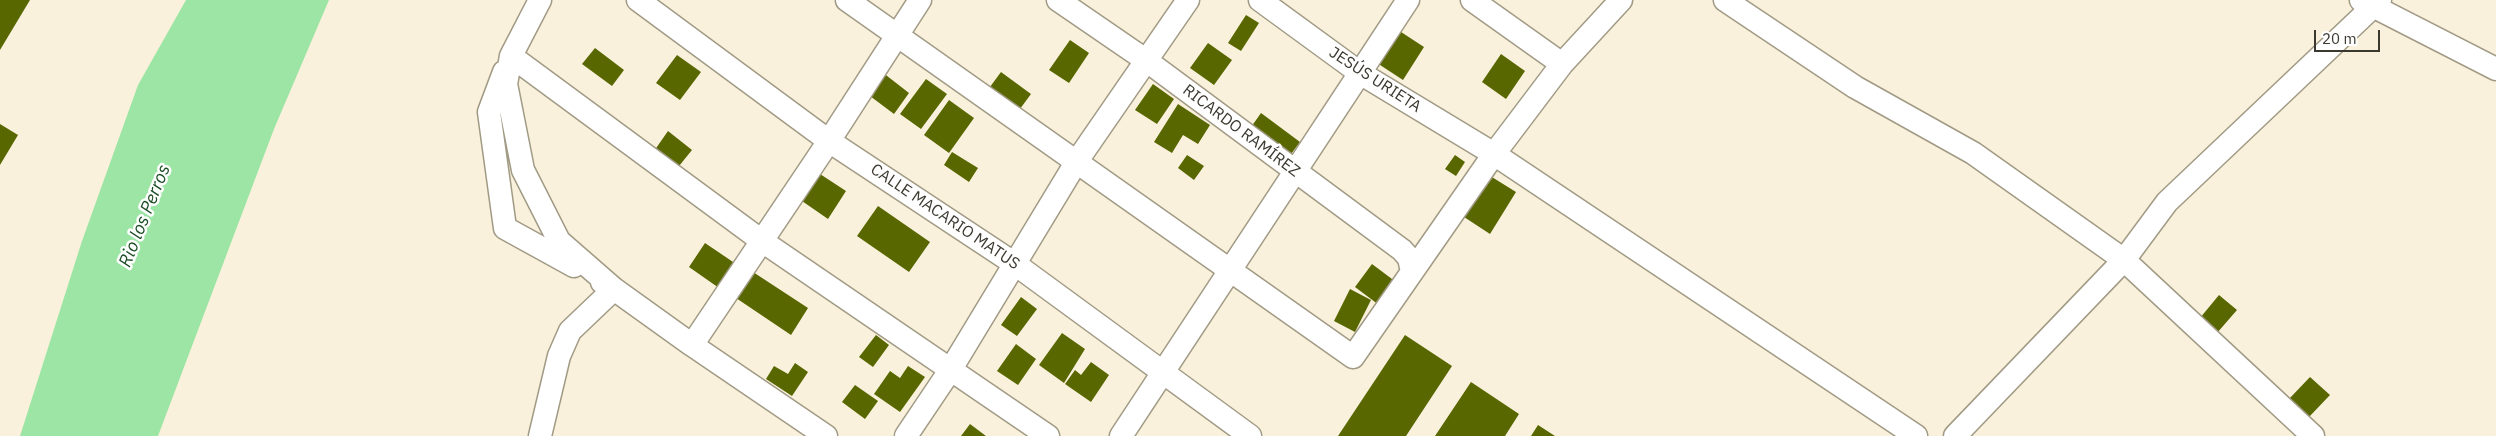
<!DOCTYPE html>
<meta charset="utf-8">
<style>
body{margin:0}
#map{position:relative;width:2496px;height:436px;overflow:hidden;background:#f9f1db;font-family:"IBM Plex Sans",sans-serif}
canvas{display:block}
.scale{position:absolute;left:2314px;top:30px;width:66px;height:22px;box-sizing:border-box;border:2px solid #3b382f;border-top:0;padding-left:6px;font-size:15px;line-height:18px;white-space:nowrap;color:#3b382f;-webkit-text-stroke:4px #fefefe;paint-order:stroke}
</style>
<div id="map">
<canvas width="2496" height="436"></canvas>
<div class="scale">20 m</div>
</div>
<script>
const c = document.querySelector('canvas').getContext('2d');
c.lineJoin = 'round';
function paint(path, color) { c.fillStyle = color; c.fill(path, 'evenodd'); }
function trace(path, color, width, dash) { c.strokeStyle = color; c.lineWidth = width; c.lineCap = dash ? 'butt' : 'round'; c.setLineDash(dash || []); c.stroke(path); }
function label(font, color, halo, rows, align = 'center') {
  c.font = font + ' "IBM Plex Sans",sans-serif'; c.lineWidth = 5; c.setLineDash([]); c.textBaseline = 'middle'; c.strokeStyle = halo; c.fillStyle = color; for (const [text, x, y, turn = 0] of rows) {
    c.save(); c.translate(x, y); c.rotate((+turn || 0) * Math.PI / 180); c.textAlign = isNaN(turn) ? turn : align; if (halo) c.strokeText(text, 0, 0); c.fillText(text, 0, 0); c.restore();
  }
}
const water = new Path2D(`
 M186 0H329L274 129 158 436H20L82 241 138 85Z`);
const building = new Path2D(`
 M0 0H30L0 50Z
 M1246 15 1259 23 1241 51 1228 43Z
 M1398 30 1424 47 1403 80 1377 63Z
 M1070 40 1089 53 1069 83 1049 70Z
 M1208 43 1232 60 1214 85 1190 68Z
 M595 48 624 70 612 86 582 64Z
 M1501 54 1525 71 1506 99 1482 82Z
 M677 55 701 72 680 100 656 83Z
 M882 72 909 93 894 114 866 93Z
 M1001 72 1031 94 1017 113 987 91Z
 M926 79 947 94 921 129 900 114Z
 M1153 84 1174 99 1157 124 1135 110Z
 M949 100 974 118 949 153 924 135Z
 M1178 104 1210 125 1198 144 1183 135 1172 153 1154 142Z
 M1261 113 1300 142 1288 158 1249 130Z
 M0 124 18 135 0 165Z
 M668 131 692 150 675 171 652 154Z
 M952 152 978 168 969 182 944 165Z
 M1187 155 1204 166 1194 180 1178 168Z
 M1455 155 1465 162 1456 176 1445 169Z
 M820 174 846 191 828 219 802 201Z
 M1487 174 1516 192 1490 234 1461 215Z
 M878 206 930 242 909 272 857 236Z
 M705 243 736 264 719 288 689 267Z
 M1372 264 1396 282 1379 305 1355 287Z
 M753 272 808 308 791 335 736 298Z
 M1350 289 1371 300 1355 332 1334 321Z
 M2219 295 2237 310 2217 333 2200 318Z
 M1021 297 1037 309 1017 336 1001 325Z
 M1062 333 1085 349 1064 383 1039 365Z
 M876 335 889 345 873 367 859 357Z
 M1405 335 1452 366 1406 436H1338Z
 M1016 344 1036 359 1018 385 997 371Z
 M1091 362 1109 375 1091 402 1065 384 1075 370 1081 375Z
 M795 363 808 372 792 396 766 379 774 366 788 374Z
 M908 366 925 377 900 412 874 394 890 371 900 378Z
 M2310 377 2330 395 2309 417 2289 399Z
 M1471 382 1519 414 1505 436H1435Z
 M855 385 878 401 865 419 842 402Z
 M970 424 986 436H961Z
 M1538 425 1555 436H1531Z`);
const street = new Path2D(`
 M540 0 511 56 506 84 523 170 559 241 614 289 692 345 826 436
 M638 0 829 141 1015 264 1250 436
 M847 0 1353 357 1494 154 1562 64 1621 0
 M1058 0 1147 61 1402 250 1409 258 1412 272
 M1260 0 1360 73 1494 154 1916 436
 M1472 0 1562 64
 M1725 0 1855 87 1973 153 2124 260 2313 436
 M2361 0 2496 69
 M511 56 762 241 1048 436
 M504 72 489 112 505 228 574 266
 M692 345 829 141 920 0
 M540 436 559 356 570 331 614 289 602 282
 M906 436 951 369 1077 161 1188 0
 M1121 436 1408 0
 M1955 436 2124 260 2167 202 2380 0`);
const streetNames = [
 ["JESÚS URIETA",1375,80,33],
 ["RICARDO RAMÍREZ",1241,131,37],
 ["CALLE MACARIO MATUS",945,217,34]
];
const waterNames = [
 ["Rio los Perros",145,216,-68]
];
paint(water, '#9de5a4');
paint(building, '#586700');
trace(street, '#a19a85', 25);
trace(street, '#fff', 22);
label('16px', '#3b382f', '#fefefe', streetNames);
label('italic 18px', '#194b22', '#fefefe', waterNames);
</script>
